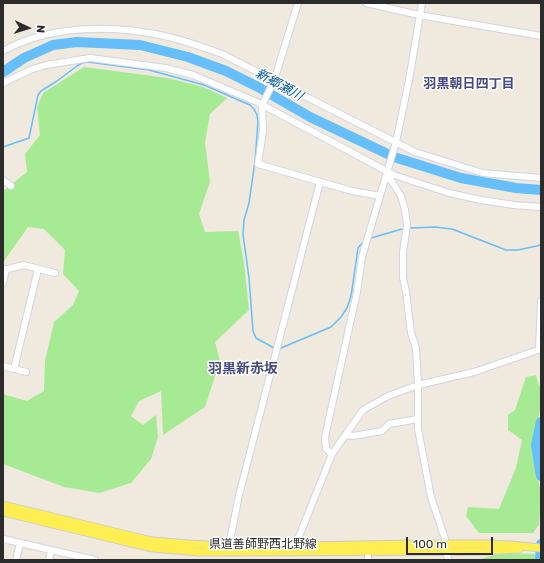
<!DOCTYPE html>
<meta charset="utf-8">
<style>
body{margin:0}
#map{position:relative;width:544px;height:563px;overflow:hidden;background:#efeadd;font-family:Rubik,sans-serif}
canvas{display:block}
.frame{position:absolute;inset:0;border:4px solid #2c2c2c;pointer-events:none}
.north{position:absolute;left:8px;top:8px;width:40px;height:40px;-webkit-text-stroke:3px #fff;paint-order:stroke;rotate:94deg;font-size:11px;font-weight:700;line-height:16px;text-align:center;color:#2c2c2c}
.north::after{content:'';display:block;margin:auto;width:14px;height:18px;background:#2c2c2c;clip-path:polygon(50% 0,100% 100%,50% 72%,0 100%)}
.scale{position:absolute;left:406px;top:537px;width:87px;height:18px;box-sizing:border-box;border:2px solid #2c2c2c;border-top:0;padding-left:5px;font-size:12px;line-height:14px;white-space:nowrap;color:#2c2c2c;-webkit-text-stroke:3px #fff;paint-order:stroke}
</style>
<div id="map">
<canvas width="544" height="563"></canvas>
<div class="frame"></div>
<div class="north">N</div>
<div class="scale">100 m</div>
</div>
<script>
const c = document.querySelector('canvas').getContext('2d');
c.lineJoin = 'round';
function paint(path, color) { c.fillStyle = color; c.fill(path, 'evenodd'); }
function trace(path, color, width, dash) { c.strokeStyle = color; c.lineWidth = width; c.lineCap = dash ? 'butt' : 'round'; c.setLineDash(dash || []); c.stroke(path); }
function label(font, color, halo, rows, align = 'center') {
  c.font = font + ' Rubik,"Noto Sans JP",sans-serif'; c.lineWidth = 3; c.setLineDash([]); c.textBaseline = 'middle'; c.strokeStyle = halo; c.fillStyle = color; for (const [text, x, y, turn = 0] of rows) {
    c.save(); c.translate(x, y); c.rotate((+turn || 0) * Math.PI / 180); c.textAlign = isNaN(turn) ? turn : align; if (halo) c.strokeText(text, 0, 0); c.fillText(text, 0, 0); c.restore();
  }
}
const green = new Path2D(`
 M84 67 168 78 203 87 227 98 210 114 205 142 210 182 199 214 205 232 238 231 244 263 249 310 215 342 220 361 205 407 163 435 161 391 139 401 131 416 143 425 156 415 158 437 151 459 131 483 99 493 64 487 3 464V394L27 401 44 391 45 361 54 322 73 305 79 291 63 274 65 250 44 229 28 227 4 261 3 260V191L27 172 25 154 40 135 37 107 43 93Z
 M536 375 538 383 541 389V405L532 451 541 493 539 525 533 533H479L466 516 468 507 499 509 516 468 522 440 508 430V415L515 410 526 377Z
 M511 553 535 554 536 560H478L494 555Z`);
const stream = new Path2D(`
 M3 147 29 138 38 95 41 91 57 81 77 66 82 63 88 62 149 70 204 85 250 105 254 109 257 115 258 122 255 161 249 203 244 220 243 234 249 278 253 331 256 338 274 348
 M411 228 435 227 452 229 506 250H518L541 245
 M371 238 402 229
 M281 348 331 327 341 317 347 308 351 296 358 248 364 241`);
const river = new Path2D(`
 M3 72 24 58 53 45 77 42 140 45 188 57 226 71 258 87 310 117 394 157 461 178 516 188 541 190
 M541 422 536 445 541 476
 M540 560 541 544`);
const minor = new Path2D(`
 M298 3 274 81 262 105 263 131 258 164 352 191 380 196
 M366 3 419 15 541 36
 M3 51C48 26 105 25 155 34 178 38 200 46 222 54L415 152 483 173 541 178
 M3 83 30 70 46 65 90 58 166 68 193 75 257 102 394 175 449 193 481 200 514 205 541 207
 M386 178 391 180 401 196 405 210 407 225 403 252V278L406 292 411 333 416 348 418 385V429L431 497 445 539 448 560
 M3 180 11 186
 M3 270 24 265 55 273
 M3 283 6 269
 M539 349 541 301
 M3 366 26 372
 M14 369 38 269
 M345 435 353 436 382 431 389 424 418 419
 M332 454 326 449 325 437 357 292 362 257 396 142 409 80 422 3
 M3 539 95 560
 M229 546 239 495 320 182
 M294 549 332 454 363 410 388 396 418 385 474 372 541 349
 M368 551V560
 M16 560 20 543
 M49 560 51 551`);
const major = new Path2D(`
 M3 505 152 541 188 544 245 547 413 544H486L511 545 541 548
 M3 512 135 544 153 548 199 552 485 551 519 549`);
const streetNames = [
 ["県道善師野西北野線",263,545]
];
const neighbourhoodNames = [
 ["羽黒朝日四丁目",469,84]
];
const waterNames = [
 ["新郷瀬川",279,85,29]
];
const quarterNames = [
 ["羽黒新赤坂",243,369]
];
paint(green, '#a6ea94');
trace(stream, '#66befa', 1.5);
trace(river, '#66befa', 10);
trace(minor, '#d2d3e6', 8);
trace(major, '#ccc', 9);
trace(minor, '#fff', 6);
trace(major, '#feee52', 7);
label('12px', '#2c2c2c', '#fff', streetNames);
label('bold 13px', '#474981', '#fff', neighbourhoodNames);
label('italic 13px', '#0059ab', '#fff', waterNames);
label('bold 14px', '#474981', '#fff', quarterNames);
</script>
